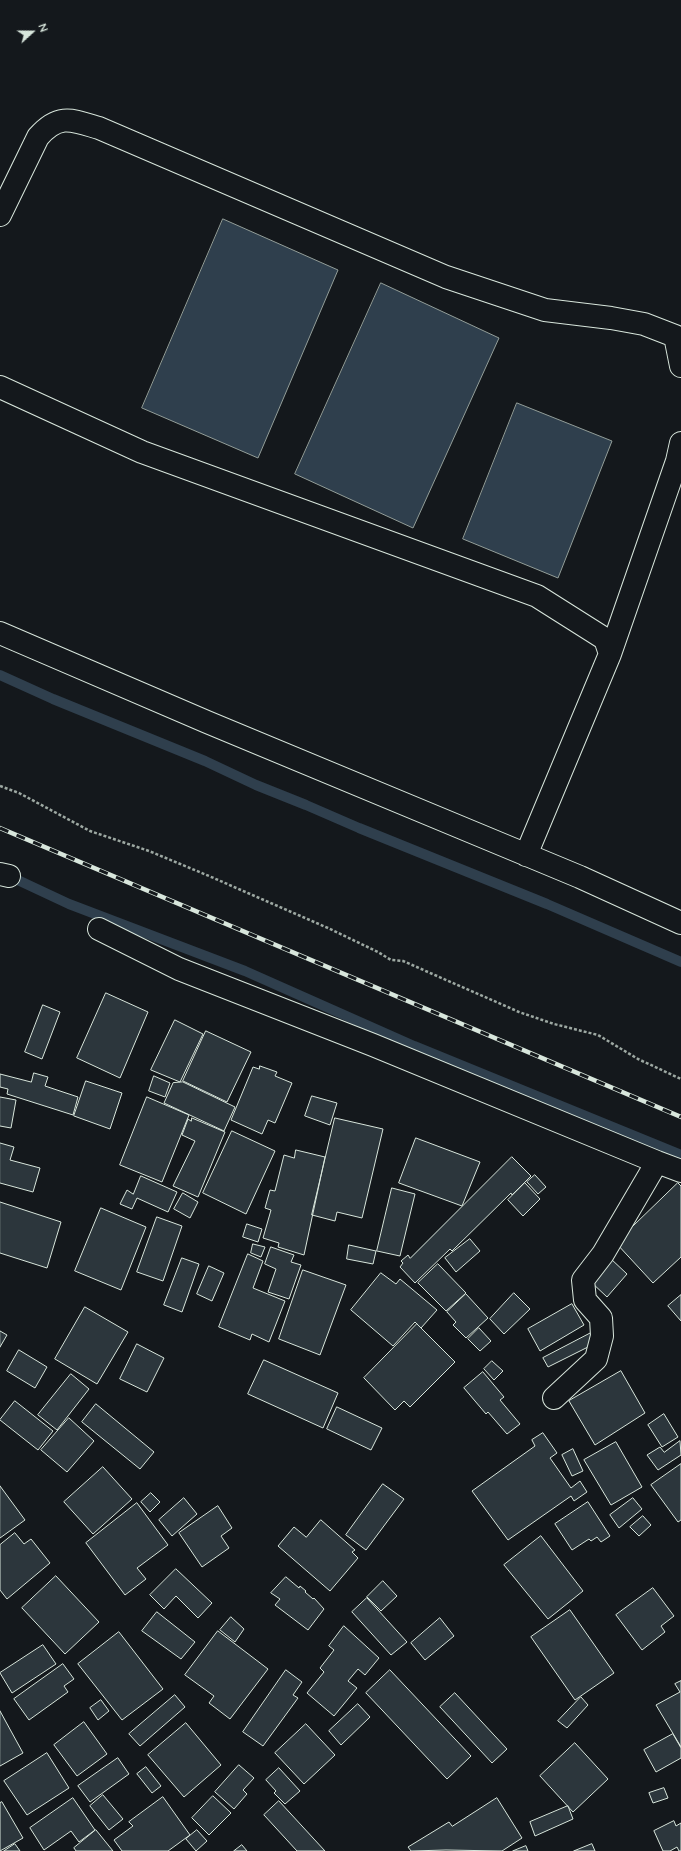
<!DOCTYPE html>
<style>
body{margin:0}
#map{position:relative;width:681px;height:1851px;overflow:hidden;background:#14181c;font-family:Quicksand,sans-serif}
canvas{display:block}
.north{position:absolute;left:12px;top:12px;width:40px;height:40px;-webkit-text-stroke:3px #14181c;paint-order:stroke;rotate:69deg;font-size:11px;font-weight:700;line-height:16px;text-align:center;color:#d8e6dc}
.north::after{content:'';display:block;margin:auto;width:14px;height:18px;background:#d8e6dc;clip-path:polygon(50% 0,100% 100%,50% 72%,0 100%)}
</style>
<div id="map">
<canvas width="681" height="1851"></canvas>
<div class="north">N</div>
</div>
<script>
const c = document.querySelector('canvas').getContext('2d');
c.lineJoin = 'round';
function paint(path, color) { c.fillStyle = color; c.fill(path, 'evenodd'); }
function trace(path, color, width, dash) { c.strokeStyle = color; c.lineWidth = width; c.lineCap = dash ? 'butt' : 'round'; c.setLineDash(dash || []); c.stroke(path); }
const water = new Path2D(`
 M223 219 338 270 258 458 142 408Z
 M381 283 499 338 413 528 295 474Z
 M517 403 612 441 558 578 463 539Z`);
const stream = new Path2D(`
 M0 675 53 699 205 761 256 785 306 805 359 828 547 904 681 962
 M7 875 69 904 245 971 414 1046 681 1155`);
const building = new Path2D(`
 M106 993 148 1012 120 1078 77 1058Z
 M43 1005 60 1012 42 1059 25 1052Z
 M175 1020 203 1034 180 1082 151 1070Z
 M206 1031 251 1052 227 1102 183 1081Z
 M260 1066 277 1072 275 1076 292 1083 275 1123 268 1120 262 1134 231 1120 253 1067 259 1069Z
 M34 1073 48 1077 45 1086 78 1097 73 1115 7 1094 8 1089 0 1087V1074L31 1082Z
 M154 1076 170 1083 165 1097 149 1091Z
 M86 1081 122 1093 110 1129 74 1116Z
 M183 1082 235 1107 224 1131 164 1103 173 1083Z
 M312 1096 337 1103 330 1125 305 1116Z
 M0 1097 16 1100 11 1128 0 1126Z
 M147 1097 189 1115 162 1182 120 1165Z
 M192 1118 225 1132 198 1197 173 1186 195 1141 182 1135 188 1119 191 1121Z
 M335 1118 383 1129 362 1218 337 1212 335 1221 312 1215Z
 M232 1131 275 1151 246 1214 203 1193Z
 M416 1138 480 1162 462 1206 399 1183Z
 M0 1143 14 1147 10 1160 40 1168 33 1192 0 1183Z
 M296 1150 325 1157 304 1255 278 1247 279 1243 263 1238 271 1210 265 1208 270 1190 275 1191 284 1155 294 1158Z
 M512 1157 531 1176 512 1195 511 1193 452 1251 450 1249 415 1283 400 1267 403 1263 401 1261 408 1255 410 1258Z
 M535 1175 546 1187 538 1194 527 1182Z
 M141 1176 177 1192 168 1212 137 1198 132 1209 120 1204 127 1190 133 1194Z
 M525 1183 540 1199 523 1216 508 1200Z
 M678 1183 681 1186V1257L653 1283 616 1243Z
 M392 1188 415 1194 400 1256 377 1251Z
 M183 1193 198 1202 190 1218 174 1209Z
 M0 1202 61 1222 47 1268 0 1253Z
 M101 1208 146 1227 121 1290 75 1271Z
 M157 1217 182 1226 163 1281 137 1272Z
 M247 1224 262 1229 258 1242 243 1237Z
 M470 1239 480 1251 456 1272 445 1258Z
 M253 1244 265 1247 261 1257 251 1253Z
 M349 1245 376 1251 373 1264 347 1259Z
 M271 1247 294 1255 291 1262 301 1265 289 1299 268 1292 276 1269 265 1264Z
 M248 1254 263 1261 253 1288 285 1301 269 1342 252 1334 250 1340 219 1327Z
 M182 1258 199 1264 182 1312 164 1305Z
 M610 1258 627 1274 607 1297 590 1281Z
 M438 1264 466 1293 446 1311 418 1283Z
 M209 1266 224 1273 212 1301 197 1294Z
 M303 1270 346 1285 320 1355 279 1339Z
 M381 1273 396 1284 400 1279 437 1310 421 1328 415 1322 393 1346 351 1310Z
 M514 1293 530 1309 504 1334 490 1319Z
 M466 1294 488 1318 466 1338 453 1325 456 1322 447 1312Z
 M681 1295V1321L668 1306Z
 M572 1304 584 1325 540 1351 528 1329Z
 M85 1307 128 1332 97 1384 55 1359Z
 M417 1324 455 1362 410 1407 404 1401 395 1410 364 1378Z
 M479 1328 491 1341 480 1351 468 1339Z
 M0 1331 7 1335 0 1347Z
 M591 1333 596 1343 548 1367 543 1358Z
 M137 1344 164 1358 147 1392 120 1379Z
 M19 1350 47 1367 35 1388 7 1371Z
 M264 1360 338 1393 323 1428 248 1394Z
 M492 1361 503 1371 494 1380 484 1369Z
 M621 1371 645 1413 595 1445 569 1401Z
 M483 1372 504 1397 500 1400 520 1424 507 1434 488 1412 486 1414 464 1388Z
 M71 1374 89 1389 57 1430 38 1415Z
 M15 1401 53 1431 38 1450 0 1420Z
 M96 1404 154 1452 140 1469 82 1422Z
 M337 1407 382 1428 371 1450 327 1429Z
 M664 1414 678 1437 662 1447 648 1425Z
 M69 1418 94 1441 67 1472 41 1450Z
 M543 1433 557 1453 550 1458 571 1488 580 1481 587 1492 574 1501 571 1496 508 1540 472 1491 535 1446 532 1440Z
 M680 1441 681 1455 658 1470 647 1455 660 1447 664 1452Z
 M616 1442 642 1487 611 1505 584 1460Z
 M573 1449 583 1471 572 1476 562 1455Z
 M681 1464V1520L678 1522 651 1485Z
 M103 1467 132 1499 93 1534 64 1502Z
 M383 1484 404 1499 366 1550 346 1535Z
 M0 1486 25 1520 0 1538Z
 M151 1493 160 1502 150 1512 141 1502Z
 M184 1498 197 1514 172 1536 159 1520Z
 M633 1498 642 1509 619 1528 610 1515Z
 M588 1502 610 1536 601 1542 597 1537 591 1541 589 1539 572 1550 555 1524Z
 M137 1503 168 1545 137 1568 146 1579 125 1595 86 1543Z
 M218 1506 232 1528 221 1536 229 1548 202 1567 179 1533Z
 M643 1516 651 1525 639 1536 630 1527Z
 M321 1520 355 1550 352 1552 358 1558 330 1591 278 1546 294 1527 306 1537Z
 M15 1533 24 1544 31 1539 50 1563 7 1599 0 1590V1545Z
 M541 1536 583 1591 548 1619 504 1565Z
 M176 1569 212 1603 198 1618 176 1596 164 1609 150 1595Z
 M56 1576 99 1622 65 1654 22 1608Z
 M286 1577 299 1588 300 1586 306 1591 305 1592 313 1599 314 1598 324 1609 308 1630 275 1605 280 1599 271 1593Z
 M383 1581 397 1596 381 1611 367 1597Z
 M653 1588 674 1616 661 1626 665 1632 642 1650 616 1615Z
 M367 1598 407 1642 391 1655 352 1612Z
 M570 1610 614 1673 575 1700 531 1637Z
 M157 1612 195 1642 181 1659 142 1631Z
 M231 1617 244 1629 235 1642 220 1630Z
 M440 1618 454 1636 425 1660 411 1643Z
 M344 1626 379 1658 365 1675 358 1669 348 1681 357 1688 334 1716 307 1693 324 1672 320 1668 334 1650 329 1646Z
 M218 1631 268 1669 230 1719 209 1703 214 1696 185 1675Z
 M119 1632 163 1689 122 1720 78 1664Z
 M43 1645 56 1664 12 1693 0 1673Z
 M63 1664 74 1679 64 1686 68 1692 29 1720 14 1699Z
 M286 1670 302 1682 293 1695 298 1698 263 1746 243 1732Z
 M390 1670 471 1756 447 1779 366 1693Z
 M681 1681V1747L656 1705 680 1692 675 1684Z
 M455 1693 507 1749 492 1763 440 1707Z
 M175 1695 185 1707 140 1746 129 1734Z
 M581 1697 588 1705 567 1728 558 1721Z
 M101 1700 109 1711 98 1720 90 1708Z
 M358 1704 370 1717 341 1745 329 1731Z
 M0 1711 23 1753 0 1766Z
 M84 1722 107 1754 77 1776 54 1745Z
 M186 1723 221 1765 184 1797 148 1755Z
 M306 1724 335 1755 304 1784 275 1753Z
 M673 1734 681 1748V1758L656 1772 644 1750Z
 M575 1743 608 1779 573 1812 540 1776Z
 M47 1753 69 1788 27 1815 4 1781Z
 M118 1758 129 1774 90 1802 78 1786Z
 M239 1765 254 1778 243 1790 247 1794 234 1809 215 1792Z
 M146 1767 161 1786 152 1793 137 1774Z
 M279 1768 300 1791 285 1804 274 1793 276 1791 266 1780Z
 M664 1788 668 1798 653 1803 649 1793Z
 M103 1795 123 1819 109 1830 90 1806Z
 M213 1796 231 1813 209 1835 192 1818Z
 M163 1797 190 1835 168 1851H122L114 1840 133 1826 129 1822Z
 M73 1798 95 1830 79 1842 71 1831 44 1850 30 1828Z
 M497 1798 522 1838 502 1851 446 1850 411 1851 408 1847 449 1822 452 1826Z
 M279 1801 325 1851H297L264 1815Z
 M2 1802 23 1838 0 1851V1803Z
 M568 1806 573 1819 535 1836 530 1822Z
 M674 1821 676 1826 681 1823V1851H679L677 1847 670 1851H663L654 1831Z
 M96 1830 113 1851H76L74 1848Z
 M197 1830 207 1841 196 1851 186 1839Z
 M15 1844 20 1851H4Z
 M592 1844 595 1851H574Z
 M242 1845 247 1851H234Z
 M526 1846 528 1851H513Z`);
const path = new Path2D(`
 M0 786 19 793 90 831 149 851 209 876 328 928 378 952 391 960 403 961 519 1012 554 1024 598 1035 638 1059 681 1079`);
const minor = new Path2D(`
 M0 215 38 137C59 113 72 120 99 128L446 277 545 310 611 318 644 324 675 336 681 366
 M0 387 142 452 537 596 605 639 610 654
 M0 633 207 722 580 877 681 923
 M526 855 610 654 677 461 681 443
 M0 874 9 876
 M99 929 179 969 373 1045 657 1162
 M554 1398 596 1359 602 1336 601 1318 585 1300 583 1280 603 1254 657 1162 681 1171`);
const rail = new Path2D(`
 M0 828 681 1117`);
paint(water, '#2f3f4d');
trace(water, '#939e99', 1);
trace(stream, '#2f3f4d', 10);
paint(building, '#2c363c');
trace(building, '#d8e6dc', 1);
trace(minor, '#d8e6dc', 24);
trace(path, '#9da8a2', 2.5, [3, 2]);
trace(minor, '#14181c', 22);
trace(rail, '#d8e6dc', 4.5);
trace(rail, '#14181c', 3, [9]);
</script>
